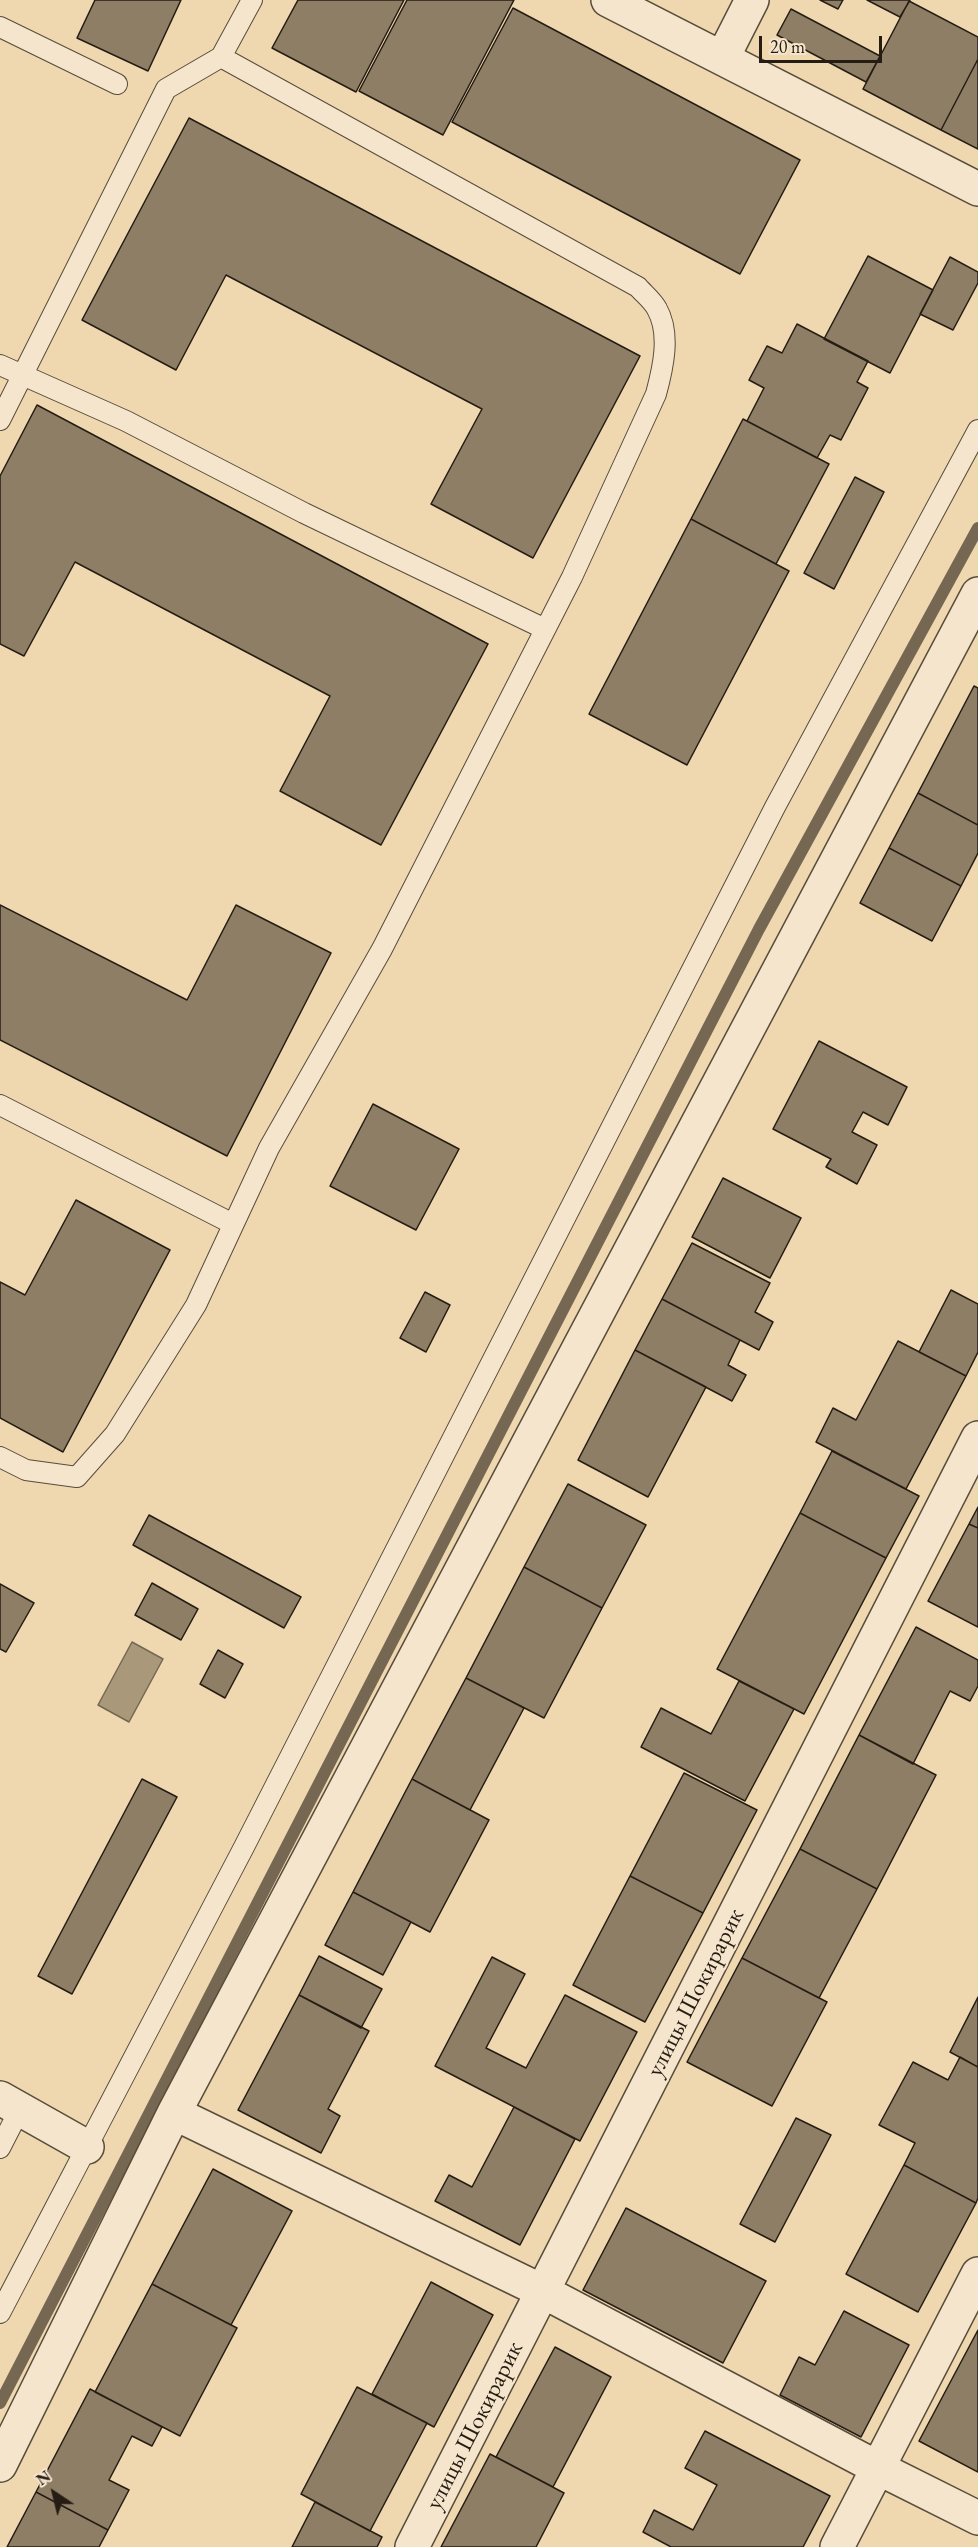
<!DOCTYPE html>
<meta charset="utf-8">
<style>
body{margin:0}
#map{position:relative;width:978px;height:2547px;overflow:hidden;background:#efd7b0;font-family:"EB Garamond",serif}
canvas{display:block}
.north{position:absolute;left:24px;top:2463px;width:60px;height:60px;-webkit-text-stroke:4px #f5e5cc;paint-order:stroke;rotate:325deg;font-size:16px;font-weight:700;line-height:24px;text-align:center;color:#251d14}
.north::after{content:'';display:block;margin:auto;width:21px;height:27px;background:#251d14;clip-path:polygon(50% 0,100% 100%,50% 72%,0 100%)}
.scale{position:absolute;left:759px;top:36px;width:123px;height:27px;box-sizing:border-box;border:3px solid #251d14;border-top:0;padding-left:8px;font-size:18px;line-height:21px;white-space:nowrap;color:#251d14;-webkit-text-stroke:4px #f5e5cc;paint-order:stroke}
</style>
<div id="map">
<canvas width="978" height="2547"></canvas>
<div class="north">N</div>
<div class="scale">20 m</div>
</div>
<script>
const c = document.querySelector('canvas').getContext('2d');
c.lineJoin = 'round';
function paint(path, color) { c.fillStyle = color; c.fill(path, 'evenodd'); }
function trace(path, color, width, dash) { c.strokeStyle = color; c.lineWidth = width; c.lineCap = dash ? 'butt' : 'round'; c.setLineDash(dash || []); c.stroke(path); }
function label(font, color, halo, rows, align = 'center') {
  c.font = font + ' "EB Garamond",serif'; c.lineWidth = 4.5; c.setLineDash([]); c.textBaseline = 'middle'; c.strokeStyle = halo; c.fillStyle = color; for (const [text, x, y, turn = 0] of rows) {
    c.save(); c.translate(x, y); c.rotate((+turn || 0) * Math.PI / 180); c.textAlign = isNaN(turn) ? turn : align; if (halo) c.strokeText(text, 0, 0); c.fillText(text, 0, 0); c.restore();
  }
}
const water = new Path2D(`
 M132 1642 163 1659 129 1722 98 1705Z`);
const stream = new Path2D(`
 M0 2403 759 929 978 528`);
const building = new Path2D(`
 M95 0H181L148 71 77 38Z
 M298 0H404L356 92 272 48Z
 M407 0H514L443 135 359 91Z
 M820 0H843L838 9Z
 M867 0H910L900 17Z
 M909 1 978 37V59L941 130 863 89Z
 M513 8 800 160 740 274 452 122Z
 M791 9 880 56 866 82 777 35Z
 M978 59V149L941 130Z
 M189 118 640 356 533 558 431 504 482 409 226 275 176 370 82 320Z
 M868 256 933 290 890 373 824 339Z
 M950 257 978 272V283L953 330 920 314Z
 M797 324 868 361 857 382 868 388 841 440 830 435 817 458 747 421 764 388 749 380 767 346 782 353Z
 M37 405 488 644 381 845 280 791 330 696 75 562 24 656 0 644V476Z
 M743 419 829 464 776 564 691 519Z
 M855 477 884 492 834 589 804 573Z
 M691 519 789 571 687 765 589 714Z
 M974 686 978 688V825L918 793Z
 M918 793 978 825V853L961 886 889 848Z
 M889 848 961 886 932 941 860 903Z
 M0 905 187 1000 236 905 331 953 227 1156 0 1040Z
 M819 1041 907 1087 888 1125 863 1112 852 1132 877 1145 857 1184 826 1167 831 1159 773 1129Z
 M373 1104 459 1149 416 1230 330 1186Z
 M723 1178 801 1218 770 1278 692 1237Z
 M76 1200 170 1250 63 1452 0 1418V1282L25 1295Z
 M692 1243 770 1283 755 1312 773 1322 759 1350 662 1299Z
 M951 1290 978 1304V1352L966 1376 919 1352Z
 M425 1292 450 1305 426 1352 400 1338Z
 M662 1299 740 1340 728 1365 746 1375 732 1401 635 1350Z
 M898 1341 966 1376 906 1489 816 1442 833 1408 856 1420Z
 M635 1350 706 1387 648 1497 578 1460Z
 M832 1451 919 1496 886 1558 800 1513Z
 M568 1484 646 1525 602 1608 524 1567Z
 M978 1507V1528L969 1524Z
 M800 1513 886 1558 804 1714 717 1669Z
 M149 1515 301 1597 284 1628 133 1545Z
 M969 1524 978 1528V1627L928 1601Z
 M524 1567 602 1608 544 1718 466 1678Z
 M152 1583 198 1609 181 1640 135 1615Z
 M0 1584 34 1603 6 1652 0 1649Z
 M916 1627 978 1660V1686L970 1701 950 1691 913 1764 859 1735Z
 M218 1650 243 1664 225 1698 200 1684Z
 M466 1678 524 1708 470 1810 412 1779Z
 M739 1681 794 1709 745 1801 641 1747 661 1708 711 1734Z
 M859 1735 936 1775 877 1889 800 1849Z
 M684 1773 757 1810 703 1913 630 1876Z
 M142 1779 177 1797 72 1994 38 1976Z
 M412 1779 489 1820 430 1932 353 1892Z
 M800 1849 877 1889 819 1998 742 1958Z
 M630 1876 703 1913 645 2022 573 1985Z
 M353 1892 411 1922 383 1975 325 1945Z
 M319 1956 382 1989 361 2028 299 1995Z
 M492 1957 525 1974 486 2048 526 2068 565 1995 637 2032 580 2141 435 2066Z
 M742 1958 827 2002 772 2106 687 2062Z
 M299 1995 369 2031 328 2109 340 2116 321 2153 238 2110Z
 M978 1997V2067L950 2052Z
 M960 2057 978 2067V2198L976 2203 904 2165 915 2143 879 2125 913 2062 948 2080Z
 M514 2107 575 2139 520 2245 435 2201 449 2175 472 2187Z
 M796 2118 831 2135 775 2242 740 2224Z
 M904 2165 976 2203 918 2312 846 2274Z
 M213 2169 292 2211 231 2325 152 2284Z
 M626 2208 766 2281 723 2363 583 2290Z
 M431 2282 493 2315 434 2427 372 2394Z
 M152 2284 237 2328 180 2436 95 2392Z
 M844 2311 909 2345 861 2437 780 2395 799 2357 815 2365Z
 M978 2330V2472L919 2441Z
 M555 2347 611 2377 553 2487 496 2457Z
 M357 2387 427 2423 370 2531 301 2494Z
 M90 2389 162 2427 152 2446 132 2436 109 2480 129 2490 108 2530 36 2492Z
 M705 2431 830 2496 803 2547H671L643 2532 654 2510 693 2530 717 2485 685 2468Z
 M490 2454 564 2493 536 2547H441Z
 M36 2492 108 2530 99 2547H7Z
 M315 2502 382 2537 377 2547H292Z`);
const service = new Path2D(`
 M0 27 117 84
 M0 365 126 421 304 513 545 629
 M0 420 166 89 221 57
 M0 1105 233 1224
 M0 1457 26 1470 77 1477 115 1434 196 1305 269 1148 382 949 572 577 656 394C663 368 671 334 657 309 653 301 644 294 638 287L221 57 252 0
 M0 2148 20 2109
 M0 2313 244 1847 775 807 978 430`);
const minor = new Path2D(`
 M608 0 978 189
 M723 57 752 0
 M0 2098 87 2147
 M174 2113 544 2292 878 2468 978 2518
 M0 2465 174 2113 978 594
 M412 2547 978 1438
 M837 2547 978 2274`);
const streetNames = [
 ["улицы Шокирарик",696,1993,-63],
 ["улицы Шокирарик",475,2426,-63]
];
paint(water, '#aa987b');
trace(water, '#756752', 1.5);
trace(stream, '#756752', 12);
paint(building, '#8e7e65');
trace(building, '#251d14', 1.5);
trace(service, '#584c3b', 22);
trace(minor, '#584c3b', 36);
trace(service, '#f5e5cc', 20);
trace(minor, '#f5e5cc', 33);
label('24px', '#251d14', '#f5e5cc', streetNames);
</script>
